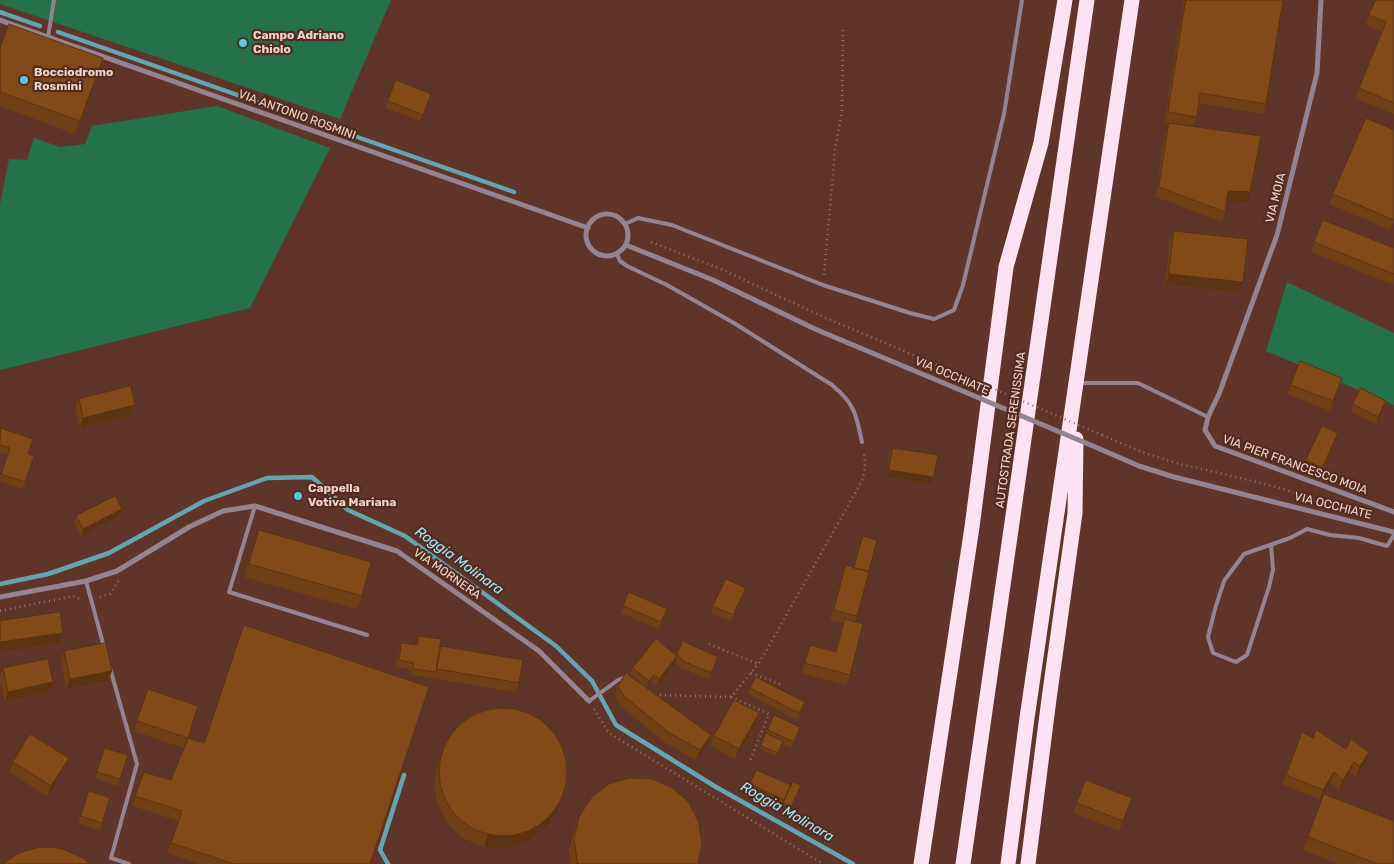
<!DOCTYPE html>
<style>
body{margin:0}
canvas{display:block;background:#5f3529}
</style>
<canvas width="1394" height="864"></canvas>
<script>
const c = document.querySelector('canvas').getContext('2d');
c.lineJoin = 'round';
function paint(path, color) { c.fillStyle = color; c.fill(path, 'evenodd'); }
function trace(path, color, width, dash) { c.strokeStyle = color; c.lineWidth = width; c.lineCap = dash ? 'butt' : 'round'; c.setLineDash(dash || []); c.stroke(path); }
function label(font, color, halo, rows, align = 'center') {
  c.font = font + ' Rubik,sans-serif'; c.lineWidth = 4.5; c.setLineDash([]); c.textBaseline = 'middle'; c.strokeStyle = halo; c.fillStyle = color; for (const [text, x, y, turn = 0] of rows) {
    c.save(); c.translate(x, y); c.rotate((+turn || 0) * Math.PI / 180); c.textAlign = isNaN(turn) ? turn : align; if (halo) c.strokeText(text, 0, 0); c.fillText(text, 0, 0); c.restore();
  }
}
const green = new Path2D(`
 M0 0H391L340 119 0 4Z
 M217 106 330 148 250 308 0 370V204L9 159 27 160 34 138 60 147 85 144 92 126Z
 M1287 282 1394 333V405L1266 351Z`);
const stream = new Path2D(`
 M0 12 40 26
 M58 32 514 192
 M0 584 48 574 109 553 204 501 267 478 312 477 348 510 405 536 556 646 592 681 616 725 716 787 853 864
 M388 864 380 850 404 775`);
const path = new Path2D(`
 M651 242 721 269 819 315 968 378
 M824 275 835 150 842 110 843 27
 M1102 435 1142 452 1176 463 1261 483 1347 507
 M100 597 110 594 119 580
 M0 611 73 596 80 599
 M709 644 758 664
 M751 673 780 684
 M655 695 731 697 758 664 765 653 863 479 865 466 864 451
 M731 697 769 714 749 763
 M594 709 609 733 823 864`);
const lane = new Path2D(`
 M48 37 54 0
 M625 224 638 218 672 225 823 285 910 313 934 319 954 310 963 285 1004 114 1022 0
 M617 254 620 261 627 266 667 285 734 323 832 385C855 404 856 414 862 442
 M1081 383H1138L1208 417
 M255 506 229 592 367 635
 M1271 545 1273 570 1269 587 1247 655 1236 662 1213 653 1208 637 1215 609 1224 581 1244 554 1290 538 1307 529 1330 535 1359 538 1387 546 1394 535
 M86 581 104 647
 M110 668 137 764 111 858 129 864
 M589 701 618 680 623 678 626 679`);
const street = new Path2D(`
 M1321 0 1317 73 1277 235 1219 394 1208 417 1205 430 1215 446 1394 512
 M0 20 588 228
 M586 235a21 21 0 1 1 42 0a21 21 0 1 1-42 0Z
 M626 245 713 280 815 329 965 392
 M1100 449 1139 466 1174 477 1394 532
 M0 597 86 581 117 571 189 527 223 511 255 506 397 551 539 651 589 701`);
const highway = new Path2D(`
 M921 864 972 527 1006 267 1041 143 1065 0
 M963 864 1087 0
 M1008 864 1027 718 1132 0
 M1028 864 1049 699 1075 513 1076 439`);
const pathBridge = new Path2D(`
 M968 378 1102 435`);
const streetBridge = new Path2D(`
 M965 392 1100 449`);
const wall = new Path2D(`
 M1184 0H1283L1266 104 1263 114 1199 103 1197 117 1193 126 1247 202 1227 201 1225 212 1222 222 1156 197 1165 133 1169 123 1164 122Z
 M1394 0V114L1355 98 1382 32 1366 25 1369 15Z
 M0 48 103 58 75 134 0 106Z
 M396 80 431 94 420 121 385 108Z
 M1333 194 1394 221 1390 230 1329 204Z
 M1323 220 1394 248V283L1393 285 1311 252Z
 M1174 231 1243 282 1239 292 1165 284 1170 241Z
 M1342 378 1330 411 1287 394 1291 385Z
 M79 399 132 415 80 428 75 409Z
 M1386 401 1376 424 1351 411 1353 404Z
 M0 430 28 454 34 456 23 489 0 481V478L8 455 0 452Z
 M1336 440 1320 474 1303 467 1306 460Z
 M893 448 934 477 932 484 887 477 890 455Z
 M122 509 120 516 81 536 74 523 76 516Z
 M259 530 362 596 357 609 244 577 254 543Z
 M863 536 857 616 855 622 850 675 846 685 802 673 810 645 835 651 843 623 830 620 843 575 846 565 854 567Z
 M746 588 731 622 711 613 713 606Z
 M629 592 667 609 659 629 621 613Z
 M419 636 440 650 441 646 519 683 515 692 411 675 412 670 396 667 399 649 401 643 416 645Z
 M64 651 108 681 66 689 61 661Z
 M676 655 718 657 709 679 681 668 675 662 657 686 651 681 646 687 630 674 633 668Z
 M3 668 53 682 49 692 5 702 0 680V677Z
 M618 686 707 745 696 760 664 742 620 705 615 696Z
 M750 688 805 702 797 720 748 694Z
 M148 689 188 738 370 864H200L167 853 178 821 132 806 144 772 171 780 184 748 134 731Z
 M759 713 755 723 735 759 711 746 714 736Z
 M774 715 800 727 791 748 782 744 777 756 760 749Z
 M1302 732 1313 738 1346 749 1369 752 1366 762 1356 776 1350 772 1339 790 1330 782 1320 800 1282 784Z
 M444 747 557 810 545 828 527 842 506 848 484 847 463 838 447 823 437 803 434 781 439 760Z
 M105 748 128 755 118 786 95 778Z
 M13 762 65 767 47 796 9 772Z
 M1086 780 1132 798 1119 831 1073 813Z
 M750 784 791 785H801L789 810 748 791Z
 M89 791 110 798 100 830 78 823Z
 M1324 794 1394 864H1339L1303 850Z
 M579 817 698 864H571L569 851 574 830Z`);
const shadedWall = new Path2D(`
 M1228 191 1250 192 1247 202 1225 201Z
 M1169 274 1243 282 1239 292 1165 284Z
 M1386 401 1384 408 1376 424 1378 417Z
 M135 405 132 415 80 428 83 418Z
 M1338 433 1336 440 1320 474 1322 468Z
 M889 470 934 477 932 484 887 477Z
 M122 509 120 516 81 536 83 529Z
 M63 633 59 643 0 652V642Z
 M677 656 675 663 657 686 659 679Z
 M112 671 108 681 66 689 70 679Z
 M654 675 651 681 646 687 649 681Z
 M53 682 49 692 5 702 8 692Z
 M759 713 755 723 735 759 739 749Z
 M711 735 707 745 696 760 700 750Z
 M1369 752 1366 762 1356 776 1360 766Z
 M69 758 65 767 47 796 51 786Z
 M1354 762 1350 772 1339 790 1343 780Z
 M1334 772 1330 782 1320 800 1323 790Z
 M562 797 557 810 545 828 527 842 506 848 484 847 488 834Z`);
const building = new Path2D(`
 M1186 0H1283L1266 104 1200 93 1197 117 1168 112Z
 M1376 0H1394V103L1359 88 1386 22 1369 15Z
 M9 24 103 58 80 121 0 92V48Z
 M396 80 431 94 423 115 388 101Z
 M1366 118 1394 130V220L1333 194Z
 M1169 123 1261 136 1250 192 1228 191 1225 212 1159 187Z
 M1323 220 1394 248V274L1314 242Z
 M1174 231 1248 239 1243 282 1169 274Z
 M1300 361 1342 378 1333 401 1291 385Z
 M131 386 135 405 83 418 79 399Z
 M1361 388 1386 401 1378 417 1353 404Z
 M1322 426 1338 433 1322 468 1306 460Z
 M1 428 33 439 28 454 34 456 25 482 1 474 10 448 0 445Z
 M893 448 938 455 934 477 889 470Z
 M115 496 122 509 83 529 76 516Z
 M259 530 371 562 362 596 249 564Z
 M863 536 877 540 869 571 854 568Z
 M846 565 869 572 857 616 834 610Z
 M726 579 746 588 733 615 713 606Z
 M629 592 667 609 661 622 623 606Z
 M60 612 63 633 0 642V621Z
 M845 619 863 624 850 675 805 663 810 645 836 652Z
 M244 625 429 687 370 864H234L171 843 182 811 135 796 144 772 171 780 188 738 204 743Z
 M419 636 441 639 436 672 413 669 414 663 399 660 401 643 417 645Z
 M656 639 677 656 659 679 654 675 649 681 633 668Z
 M683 641 718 657 711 673 683 661 677 654Z
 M106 643 112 671 70 679 64 651Z
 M441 646 523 660 519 683 437 669Z
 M48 659 53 682 8 692 3 668Z
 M626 673 711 735 700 750 668 732 624 696 618 686Z
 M756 677 805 702 799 713 750 688Z
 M148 689 198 706 188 738 137 721Z
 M734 700 759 713 739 749 714 736Z
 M439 772a64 64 0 1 1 128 0a64 64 0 1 1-128 0Z
 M774 715 800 727 794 742 768 730Z
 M1316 730 1346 749 1351 739 1369 752 1360 766 1354 762 1343 780 1334 772 1323 790 1286 775 1302 732 1313 738Z
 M766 733 783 741 778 753 761 746Z
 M30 734 69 758 51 786 13 762Z
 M105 748 128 755 120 779 97 772Z
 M757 770 791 785 784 800 750 784Z
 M630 778 652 779 673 788 689 803 699 823 702 845 698 864H578L577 860 574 838 579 817 591 798 609 784Z
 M1086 780 1132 798 1123 821 1077 803Z
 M793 782 801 785 791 807 783 803Z
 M89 791 110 798 102 823 81 816Z
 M1324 794 1394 821V864H1378L1308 837Z
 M40 847 60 848 83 858 89 864H2L19 853Z`);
const markers = [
 [243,43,5,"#59c8e4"],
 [24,80,5,"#59c8e4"],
 [298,496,5,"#59c8e4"]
];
const poiNames = [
 ["Campo Adriano",253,36],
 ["Chiolo",253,50],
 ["Bocciodromo",34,73],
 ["Rosmini",34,87],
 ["Cappella",308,489],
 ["Votiva Mariana",308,503]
];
const streetNames = [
 ["VIA ANTONIO ROSMINI",297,115,20],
 ["VIA MOIA",1276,198,-76],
 ["VIA OCCHIATE",952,376,23],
 ["AUTOSTRADA SERENISSIMA",1011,430,-82],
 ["VIA PIER FRANCESCO MOIA",1295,465,20],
 ["VIA OCCHIATE",1333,506,14],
 ["VIA MORNERA",447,574,35]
];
const waterNames = [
 ["Roggia Molinara",459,561,36],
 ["Roggia Molinara",787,812,30]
];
paint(green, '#24714a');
trace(stream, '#64a5b4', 4.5);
trace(path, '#967268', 2.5, [1, 4]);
trace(lane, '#958390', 4);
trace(street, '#958390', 5);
trace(highway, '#fde2f4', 15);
trace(pathBridge, '#967268', 2.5, [1, 4]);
trace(streetBridge, '#958390', 5);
paint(wall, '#703f16');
paint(shadedWall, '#5b3312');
paint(building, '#824919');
trace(building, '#5b3312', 1);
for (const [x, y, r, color] of markers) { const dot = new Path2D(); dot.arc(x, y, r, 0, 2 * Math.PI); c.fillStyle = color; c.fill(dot); trace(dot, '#532b1f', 2); }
label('bold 12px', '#edd2cb', '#532b1f', poiNames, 'left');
label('12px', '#edd2cb', '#532b1f', streetNames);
label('italic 14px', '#9ee7fb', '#532b1f', waterNames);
</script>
